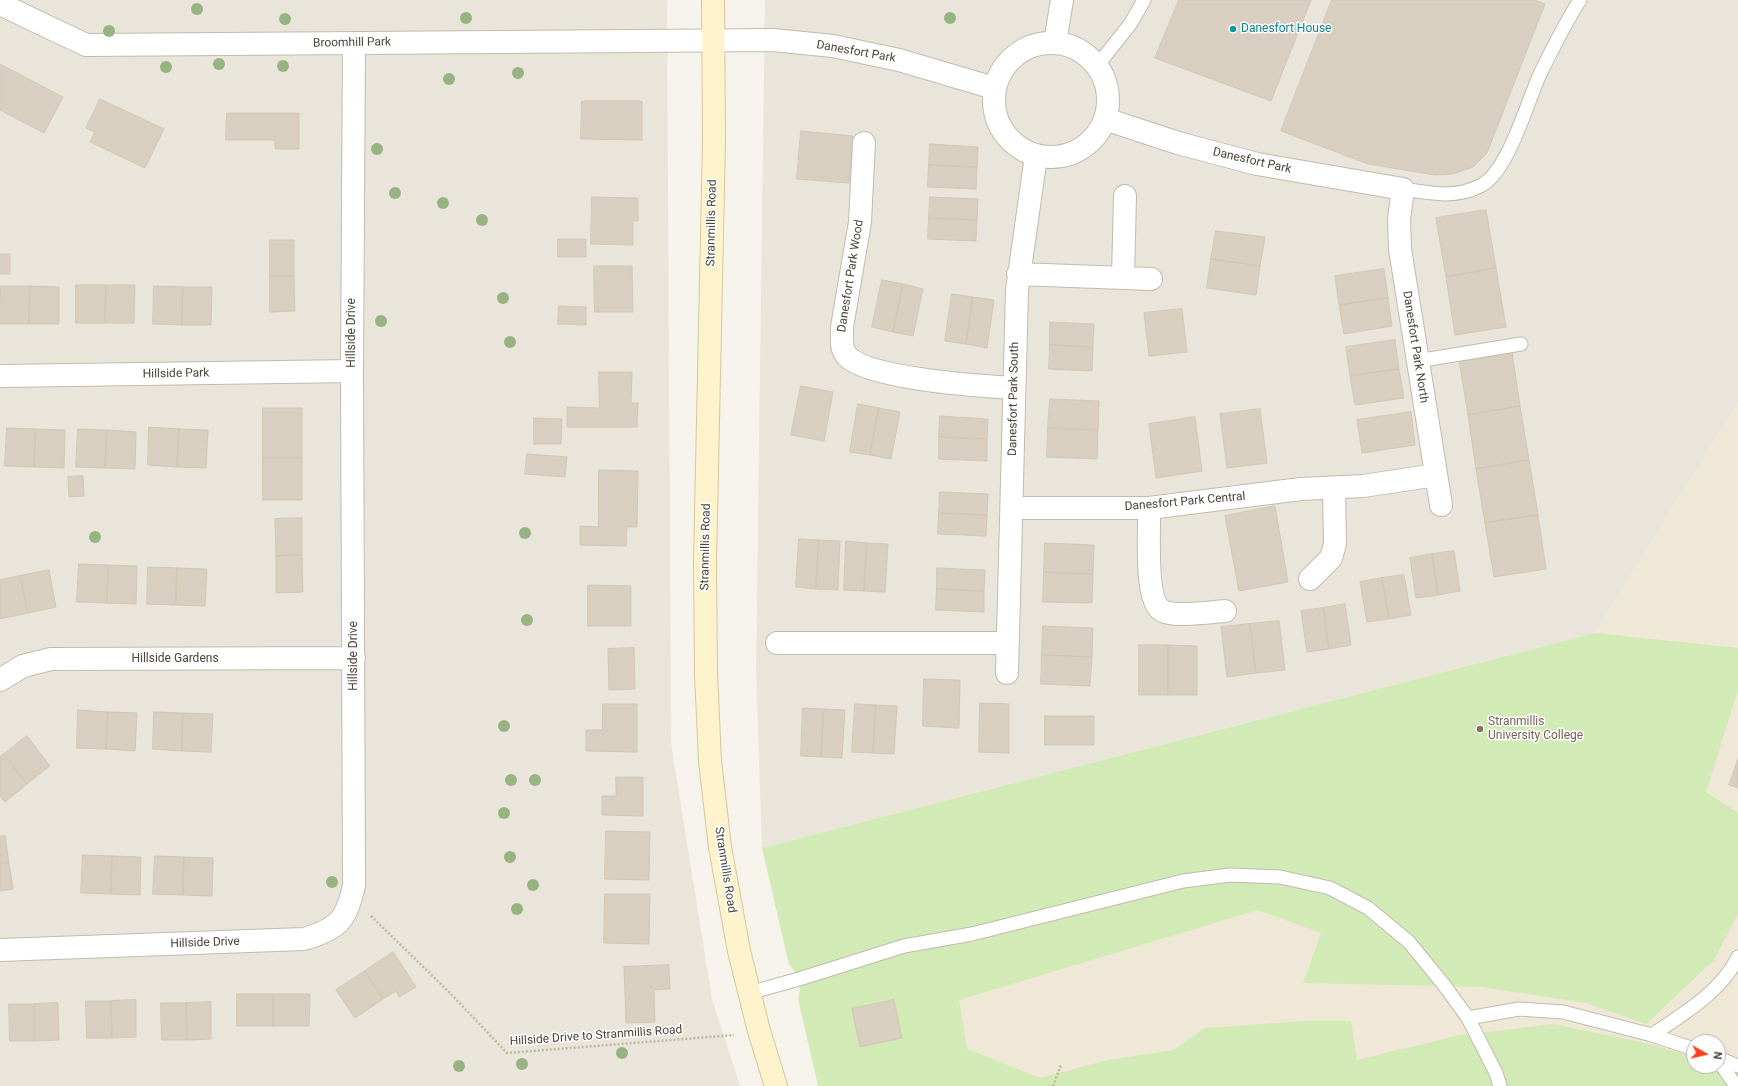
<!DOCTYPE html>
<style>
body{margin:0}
#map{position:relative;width:1738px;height:1086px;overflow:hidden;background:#f6f3ec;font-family:Roboto,sans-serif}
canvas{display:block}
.north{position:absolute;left:1686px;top:1034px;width:40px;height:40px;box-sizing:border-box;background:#fff;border:1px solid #b7b4b0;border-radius:50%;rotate:98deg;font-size:11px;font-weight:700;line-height:16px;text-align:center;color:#4b4439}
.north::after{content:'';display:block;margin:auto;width:14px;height:18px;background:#fc3f1d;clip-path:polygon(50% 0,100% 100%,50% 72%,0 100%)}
</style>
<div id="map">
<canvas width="1738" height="1086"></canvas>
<div class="north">N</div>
</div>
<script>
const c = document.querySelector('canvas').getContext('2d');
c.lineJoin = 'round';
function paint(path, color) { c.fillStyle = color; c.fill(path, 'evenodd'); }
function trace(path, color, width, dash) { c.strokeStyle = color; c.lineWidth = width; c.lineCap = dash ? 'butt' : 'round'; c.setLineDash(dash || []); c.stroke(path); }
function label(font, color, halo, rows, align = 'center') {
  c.font = font + ' Roboto,sans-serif'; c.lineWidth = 3; c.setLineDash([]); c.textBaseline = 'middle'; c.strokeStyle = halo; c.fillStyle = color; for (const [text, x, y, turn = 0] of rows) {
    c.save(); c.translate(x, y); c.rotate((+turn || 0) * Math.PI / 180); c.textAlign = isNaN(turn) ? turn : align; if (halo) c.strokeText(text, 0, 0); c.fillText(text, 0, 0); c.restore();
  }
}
const residential = new Path2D(`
 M0 0H667L671 743 712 999 740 1086H0Z
 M765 0H1738V403L1595 633 762 848 756 670Z`);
const education = new Path2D(`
 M1738 403V1086H828L801 990 799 979 789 964 762 848 1595 633ZM1694 1042H1718V1066H1694Z`);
const green = new Path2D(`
 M1595 633 1738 648V690L1706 792 1738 813V914L1714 960 1646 1024 1586 1003 1482 987 1303 983 1321 933 1258 910 959 1000 967 1049 1040 1078 1108 1060 1174 1050 1205 1028 1305 1021H1351L1357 1060 1455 1036 1553 1024 1650 1044 1694 1057V1066H1718L1738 1070V1086H818L798 999C802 985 799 975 789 964L762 848Z`);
const building = new Path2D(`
 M1179 0H1311L1271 101 1155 58Z
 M1332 0H1535L1545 4 1487 153 1473 167 1453 174 1435 175 1368 164 1281 131Z
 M0 64 63 97 44 133 0 110Z
 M100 99 164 129 145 168 90 142 95 132 86 128Z
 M582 101H642V140L581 139Z
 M227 113H299V149H275V140H226Z
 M801 131 853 136 849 183 797 179Z
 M930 144 978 147 977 167 929 165Z
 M929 165 977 167 976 189 928 187Z
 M592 197 638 198V221H633V245L591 244Z
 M930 197 978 199 977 220 929 218Z
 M1486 210 1496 268 1446 277 1436 218Z
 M929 218 977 220 976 241 928 239Z
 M1216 231 1265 237 1260 266 1211 259Z
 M558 239H586V257H558Z
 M270 240H294V276H270Z
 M0 254H10V274H0Z
 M1211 259 1260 266 1256 295 1207 288Z
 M594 266H632L633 312H595Z
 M1496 268 1506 327 1455 335 1446 277Z
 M1384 269 1388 298 1339 305 1335 276Z
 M270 276H294L295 311 270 312Z
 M882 280 903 284 893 332 872 327Z
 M903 284 923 289 913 336 893 332Z
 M76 285H106L105 323H76Z
 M106 285H135L134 323H105Z
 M1 286H30L29 324H0Z
 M30 286 59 287V324H29Z
 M154 286 183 287 182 325 153 324Z
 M183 287H212L211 325H182Z
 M952 294 973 297 966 344 945 341Z
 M973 297 994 300 987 348 966 344Z
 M1388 298 1392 326 1344 334 1339 305Z
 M559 306 586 307V325L558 324Z
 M1182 309 1187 352 1149 356 1144 313Z
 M1050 322 1094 324 1093 347 1050 345Z
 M1395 340 1399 369 1350 376 1346 347Z
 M1050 345 1093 347 1092 371 1049 369Z
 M1512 352 1520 406 1468 415 1459 360Z
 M1399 369 1404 398 1355 405 1350 376Z
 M599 372H632L631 403H638L637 427H567V407L599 408Z
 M801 386 833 392 824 441 791 435Z
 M1050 399 1099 401 1098 430 1048 428Z
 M858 404 879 408 870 455 850 452Z
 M1520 406 1529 460 1476 469 1468 415Z
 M263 408H302V458H263Z
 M879 408 900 412 891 459 870 455Z
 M1260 409 1267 463 1227 468 1220 414Z
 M1411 412 1415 445 1362 453 1357 420Z
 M940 416 988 419 987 439 939 437Z
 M1195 417 1202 471 1156 478 1149 424Z
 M534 418 562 419 561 444H534Z
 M149 427 179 429 177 467 148 465Z
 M7 428 36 429 34 467 5 466Z
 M1048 428 1098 430 1097 459 1047 457Z
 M36 429 65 430 64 468 34 467Z
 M78 429 107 430 105 468 76 467Z
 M179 429 208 430 206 468 177 467Z
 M107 430 136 432 135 469 105 468Z
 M939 437 987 439V461L939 459Z
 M527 454 567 457 565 477 525 474Z
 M263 458H302V500H263Z
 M1529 460 1538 515 1485 523 1476 469Z
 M599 470 638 471 637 527H627L626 546 580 545V526L598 527Z
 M83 476 84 496 69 497 68 477Z
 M940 492 988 494 987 515 939 513Z
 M1275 506 1288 582 1239 591 1225 516Z
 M939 513 987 515 986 536 938 534Z
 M1538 515 1546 569 1494 577 1485 523Z
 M302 518V555L276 556 275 519Z
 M799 539 819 540 816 589 796 587Z
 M819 540 840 541 838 590 816 589Z
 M846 541 867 543 864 591 844 590Z
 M867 543 888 544 885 592 864 591Z
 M1045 543 1094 545 1093 574 1044 572Z
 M1454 551 1460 591 1438 595 1432 554Z
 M1432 554 1438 595 1416 598 1410 558Z
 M302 555 303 592 276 593V556Z
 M79 564 108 565 107 603 77 602Z
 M108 565 137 566 136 604 107 603Z
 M148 567 177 568 176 605 147 604Z
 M177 568 207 569 205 606 176 605Z
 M937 568 985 570 984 591 937 589Z
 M49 570 56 607 28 613 20 576Z
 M1044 572 1093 574 1092 603 1043 602Z
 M1404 575 1411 615 1389 619 1382 578Z
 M20 576 28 613 0 619V580Z
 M1382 578 1389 619 1367 622 1360 582Z
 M588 585 631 586V626H588Z
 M937 589 984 591V612L936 610Z
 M1345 604 1351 645 1329 649 1323 608Z
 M1323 608 1329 649 1307 652 1301 611Z
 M1279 621 1285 670 1256 673 1250 624Z
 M1250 624 1256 673 1227 677 1221 627Z
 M1043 626 1093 628 1092 657 1042 655Z
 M1139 645H1168V695H1139Z
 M1168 645 1197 646V695H1168Z
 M634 648 635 689 609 690 608 649Z
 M1042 655 1092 657 1090 686 1041 684Z
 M924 679 960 680 959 728 923 726Z
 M980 703 1009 704V753L979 752Z
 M603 704H637V752L586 751V730H602Z
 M855 704 876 705 873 753 852 752Z
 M876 705 897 706 894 754 873 753Z
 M803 708 824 709 821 757 801 756Z
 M824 709 845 710 842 758 821 757Z
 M78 710 108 712 106 749 77 748Z
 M108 712 137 713 135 751 106 749Z
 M154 712 183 713 182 751 153 749Z
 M183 713 213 714 211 752 182 751Z
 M1045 716H1094V745H1045Z
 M27 736 50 766 27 784 4 754Z
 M4 754 27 784 5 802 0 796V757Z
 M1738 759V788L1729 785Z
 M616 777H643V816L602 815V796H616Z
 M606 831 650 832 649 880 605 879Z
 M5 836 9 863 0 864V837Z
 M83 855 112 856 111 894 81 893Z
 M112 856 141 857 140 895 111 894Z
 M155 856 184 857 183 895 153 894Z
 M184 857 213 858 212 896 183 895Z
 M9 863 13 889 0 891V864Z
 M605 894H650L649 944 604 943Z
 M393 952 416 987 399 997 396 991 383 999 365 971Z
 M669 965 670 989 654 990 655 1022 626 1023 624 967Z
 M365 971 383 999 355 1018 336 990Z
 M237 994H273V1026H237Z
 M273 994H310L309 1026H273Z
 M136 1000V1037L112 1038 111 1001Z
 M894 1000 902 1038 860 1047 852 1009Z
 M86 1001H111L112 1038H87Z
 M211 1002V1039L187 1040 186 1003Z
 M58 1003 59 1040 34 1041V1004Z
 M161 1003H186L187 1040H162Z
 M9 1004H34V1041H10Z`);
const path = new Path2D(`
 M371 916 449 992 507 1053 734 1035
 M1053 1086 1061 1065`);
const lane = new Path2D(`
 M1097 66 1131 23 1144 0
 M1403 189C1429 193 1455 199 1480 186 1509 172 1527 101 1541 72 1553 48 1565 23 1580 0
 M1417 361 1521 344
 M749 993 799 979 904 946 972 934 1183 881 1230 875 1280 877 1330 888 1368 908 1409 942 1444 985 1468 1018 1496 1073 1500 1086
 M1468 1018 1519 1009 1563 1012 1652 1035 1694 1049
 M1652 1035C1683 1014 1721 992 1738 957
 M1718 1058 1738 1066
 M1718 1060 1736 1086`);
const street = new Path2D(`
 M0 4 86 45 773 40 833 46 899 60 994 88
 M994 100a57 57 0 1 1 114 0a57 57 0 1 1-114 0Z
 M1055 43 1062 0
 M1105 119 1178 143 1257 164 1403 189 1399 219 1400 249 1441 505
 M864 143 860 222 842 327C842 336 840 349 847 356 868 379 981 386 1014 388
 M1018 274 1151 279
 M1123 278 1125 196
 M0 376 352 371
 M1012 508H1149L1301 489 1363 486 1436 475
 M1149 508C1150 528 1144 598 1161 610 1172 618 1211 612 1225 611
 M1310 579 1331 558 1335 544 1334 488
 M777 643H1008
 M1007 673 1017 290 1036 156
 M0 680 23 666 51 659 354 658
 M0 950 304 939C338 929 347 920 354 885L352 371 354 43`);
const secondary = new Path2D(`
 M713 0 714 140 705 562 706 674 710 761 720 847 739 951 759 1031 776 1086`);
const trees = [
 [197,9],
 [466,18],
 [950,18],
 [285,19],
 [109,31],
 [219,64],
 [283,66],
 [166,67],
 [518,73],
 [449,79],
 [377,149],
 [395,193],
 [443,203],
 [482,220],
 [503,298],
 [381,321],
 [510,342],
 [525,533],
 [95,537],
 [527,620],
 [504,726],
 [511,780],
 [535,780],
 [504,813],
 [510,857],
 [332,882],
 [533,885],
 [517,909],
 [622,1053],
 [522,1064],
 [459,1066]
];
const markers = [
 [1233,29,4,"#0f9aa8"],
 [1480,729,4,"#8d6e63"]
];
const cultureNames = [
 ["Danesfort House",1241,29]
];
const streetNames = [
 ["Broomhill Park",352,43,-1],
 ["Danesfort Park",856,52,10],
 ["Danesfort Park",1252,161,13],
 ["Stranmillis Road",712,223,-89],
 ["Danesfort Park Wood",851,276,-81],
 ["Hillside Drive",352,333,-90],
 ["Danesfort Park North",1415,347,81],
 ["Hillside Park",176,374,-1],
 ["Danesfort Park South",1014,399,-89],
 ["Danesfort Park Central",1185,502,-5],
 ["Stranmillis Road",706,547,-89],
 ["Hillside Drive",354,656,-90],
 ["Hillside Gardens",175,659],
 ["Stranmillis Road",725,870,81],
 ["Hillside Drive",205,943,-2],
 ["Hillside Drive to Stranmillis Road",596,1036,-4]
];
const educationNames = [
 ["Stranmillis",1488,722],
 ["University College",1488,736]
];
paint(residential, '#eae5da');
paint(education, '#efe8d6');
paint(green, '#d2eab5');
paint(building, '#d8cfc1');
trace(building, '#d3c7b4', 1);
trace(lane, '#c2bbae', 15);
trace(street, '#c2bbae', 24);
trace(secondary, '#d6c79b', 24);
trace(path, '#c4b79f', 2.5, [2, 2]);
trace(lane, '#fff', 13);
trace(street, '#fff', 22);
trace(secondary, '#fff3cd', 22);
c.fillStyle = '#97b381';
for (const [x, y] of trees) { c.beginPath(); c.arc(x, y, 6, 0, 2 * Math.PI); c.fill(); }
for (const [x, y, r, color] of markers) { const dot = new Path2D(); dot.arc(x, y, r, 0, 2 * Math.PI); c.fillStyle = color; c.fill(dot); trace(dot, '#fff', 1.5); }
label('12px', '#0d838f', '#fff', cultureNames, 'left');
label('12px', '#4b4439', '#fff', streetNames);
label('12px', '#785e54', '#fff', educationNames, 'left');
</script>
